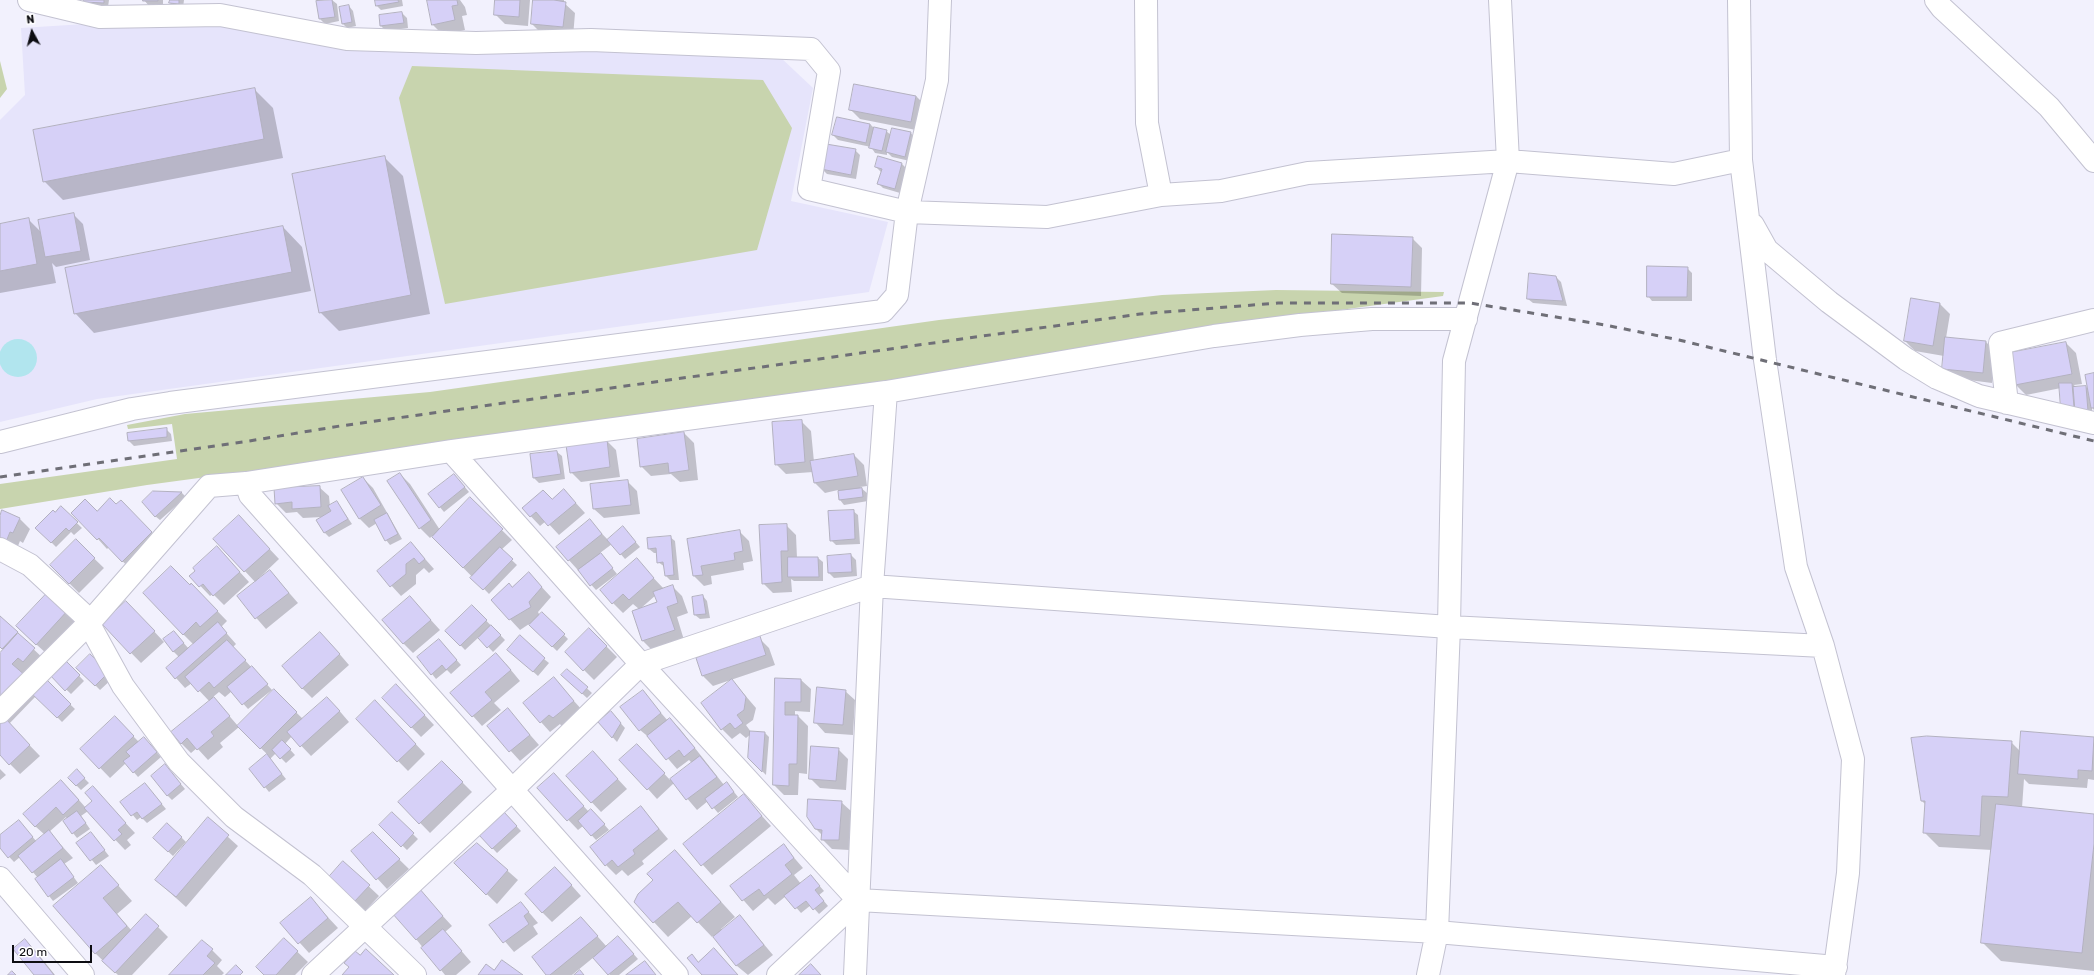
<!DOCTYPE html>
<style>
body{margin:0}
#map{position:relative;width:2094px;height:975px;overflow:hidden;background:#f2f1fd;font-family:Rubik,sans-serif}
canvas{display:block}
.north{position:absolute;left:12px;top:12px;width:40px;height:40px;-webkit-text-stroke:3px #fff;paint-order:stroke;rotate:353deg;font-size:11px;font-weight:700;line-height:16px;text-align:center;color:#0d0d12}
.north::after{content:'';display:block;margin:auto;width:14px;height:18px;background:#0d0d12;clip-path:polygon(50% 0,100% 100%,50% 72%,0 100%)}
.scale{position:absolute;left:12px;top:945px;width:80px;height:18px;box-sizing:border-box;border:2px solid #0d0d12;border-top:0;padding-left:5px;font-size:12px;line-height:14px;white-space:nowrap;color:#0d0d12;-webkit-text-stroke:3px #fff;paint-order:stroke}
</style>
<div id="map">
<canvas width="2094" height="975"></canvas>
<div class="north">N</div>
<div class="scale">20 m</div>
</div>
<script>
const c = document.querySelector('canvas').getContext('2d');
c.lineJoin = 'round';
function paint(path, color) { c.fillStyle = color; c.fill(path, 'evenodd'); }
function trace(path, color, width, dash) { c.strokeStyle = color; c.lineWidth = width; c.lineCap = dash ? 'butt' : 'round'; c.setLineDash(dash || []); c.stroke(path); }
const built = new Path2D(`
 M101 23 221 24 592 48 779 56 813 88 791 201 888 222 869 292 97 399 0 422V120L25 95 21 28Z`);
const green = new Path2D(`
 M0 61 7 89 0 98Z
 M412 66 763 80 792 128 757 250 445 304 399 98Z
 M1276 290 1444 292 1443 296 1296 316 1048 359 702 410 147 485 0 509V484L177 459 172 424 128 429 127 425 185 414 430 392 939 320 1162 295Z`);
const water = new Path2D(`
 M-1 358a19 19 0 1 1 38 0a19 19 0 1 1-38 0Z`);
const shadow = new Path2D(`
 M69 0H109L108 7 89 6 84 0Z
 M144 0H163V5L149 6Z
 M171 0H184L183 8 175 7 170 3Z
 M332 0 337 4 339 21 325 24 320 19 318 2Z
 M376 0H402L403 6 381 10 376 5Z
 M428 0H460L465 7 467 15 462 16 465 30 443 35 433 25Z
 M496 0H530L528 26 505 24 495 14Z
 M546 0H564V3L575 13 573 37 542 34 532 24Z
 M349 6 353 11 356 26 347 28 343 24Z
 M402 13 407 18 408 28 386 31 381 26 380 15Z
 M855 85 916 96 926 106 921 131 860 119 850 109Z
 M254 89 273 108 283 158 63 200 44 181Z
 M870 124 875 129 886 131 891 135 911 133 915 138 910 161 892 157 887 152V155L875 153 871 147 838 140 833 135Z
 M855 150 860 155 856 179 827 174 822 169Z
 M384 157 403 176 430 314 339 331 320 312Z
 M902 164 906 168 900 193 883 188 878 183 882 173 876 167Z
 M73 214 83 224 90 260 56 267 52 263 56 283 0 293V225L28 219 41 232Z
 M283 227 302 247 311 291 94 333 75 313Z
 M1412 238 1422 248 1421 296 1342 293 1332 284Z
 M1687 268 1692 273V301H1652L1648 296Z
 M1556 277 1561 282 1567 306 1533 303 1528 299Z
 M1912 299 1940 304 1950 314 1946 338 1986 342 1996 352 1992 383 1953 378 1943 368 1944 356 1915 351 1905 341Z
 M2066 343 2076 353 2082 384 2074 385 2076 388 2086 387 2089 390 2094 374V410L2092 407V415L2077 412 2061 388 2026 395 2016 385Z
 M801 421 811 431 814 462 854 455 864 465 867 486 860 487 867 493 868 501 844 505 840 500 838 490 825 493 815 483 813 472 786 474 776 464Z
 M166 429 171 434 172 441 134 446 129 441 128 433Z
 M684 433 694 443 698 480 680 482 671 474 651 476 641 466Z
 M606 440 616 450 620 477 581 482 571 472Z
 M557 452 562 456 565 479 539 483 534 478 531 455Z
 M400 474 410 484 440 530 470 499 512 540 501 550 517 565 489 594 432 536 430 538 420 528Z
 M363 478 373 488 402 539 390 545 386 540 377 523 369 528 359 518Z
 M459 480 469 492 444 512 429 494Z
 M627 481 637 491 640 514 604 518 594 509Z
 M319 487 329 496 330 507 337 502 352 524 329 537 325 533 322 517 303 518 297 512 286 513 276 503Z
 M564 490 585 513 559 535 546 521 540 526 523 508 552 500Z
 M154 492 182 493 186 497 160 520 155 516Z
 M121 501 161 543 132 571 109 547 107 549 98 539 97 512 116 505Z
 M61 508 82 528 74 535 71 532 56 547 37 528Z
 M853 511 858 515 860 544 836 545 831 540Z
 M3 512 20 519 30 529 23 543 20 541 14 556 0 550V518Z
 M590 521 608 540 627 532 640 547 625 559 612 544 600 553 617 574 596 590 557 547Z
 M786 525 796 535 797 558H818L823 562V581H794L791 579 792 592 773 593 763 583Z
 M248 526 279 559 257 580 258 581 270 571 298 603 266 629 238 597 256 583 215 539Z
 M739 531 749 541 753 561 743 563 744 570 711 576 712 584 704 586 694 576 688 540Z
 M670 537 675 541 679 580H670L666 576 665 567 658 562 657 553H654L649 549Z
 M76 541 104 568 79 593 51 565Z
 M411 543 434 569 429 573 424 568 416 575V584L401 596 378 571Z
 M851 555 856 560 857 576 834 578 829 573Z
 M227 558 249 582 224 605 213 594 210 596 191 576Z
 M646 570 664 589 672 586 682 596 688 613 677 617 684 640 653 651 643 641 633 611 639 609 633 604 623 613 613 603ZM656 595 658 602 640 609Z
 M538 583 551 597 538 612 540 616 542 613 568 639 557 651 529 624 520 630 492 600 512 588Z
 M190 586 201 594 227 621 221 627 236 644 233 647 272 690 248 709 232 691 225 697 219 692 213 697 238 726 274 691 303 719 337 708 349 722 311 756 292 736 285 744 295 755 286 763 276 753 270 759 286 779 269 792 265 787 268 755 239 727 220 743 223 747 208 760 197 748 191 753 181 743 210 702 192 683 185 688 176 678 179 657 173 651 174 632 189 649 194 645 183 634Z
 M703 596 707 601 710 618 700 619 695 615Z
 M410 597 440 630 413 653 403 643Z
 M472 606 505 640 493 652 479 637 465 650 447 631Z
 M68 610 78 620 47 654 27 636Z
 M136 612 164 642 141 663 103 624Z
 M0 617 49 664 43 678 75 709 62 722 36 696 9 724 40 756 20 774 0 754V654L4 650 0 646Z
 M589 629 617 657 594 680 566 652Z
 M759 638 769 648 775 665 713 686 703 676 697 658Z
 M439 640 461 665 451 674 447 670 436 679 432 674Z
 M330 643 349 665 312 698 302 688Z
 M513 654 544 659 549 663 538 676Z
 M64 660 84 681 71 694 50 674Z
 M506 664 520 681 494 703 501 710 482 726 452 693Z
 M78 668 113 678 100 690Z
 M567 670 592 693 587 698 567 680Z
 M554 679 583 711 563 728 560 724 550 732 541 722Z
 M776 679 801 680 811 689 810 712 795 711V716H798L808 726 807 774 799 773 798 795H784L774 785Z
 M732 680 756 708 753 720 746 725 751 732 765 733 769 737 766 775 749 758 751 734 746 738 740 733 732 739 722 729Z
 M642 691 668 721 670 719 680 729 724 785 727 783 738 797 718 813 708 801 697 810 674 783 657 799 648 789 647 755 670 780 692 763 689 760 677 769 651 739 640 730Z
 M845 691 855 700 853 735 825 733 816 723Z
 M406 695 434 725 421 737 383 698Z
 M385 711 425 754 408 771 357 719Z
 M615 717 625 728 617 742 599 722Z
 M517 720 539 745 520 761 488 726Z
 M125 728 139 742 144 738 161 757 138 777 126 763 110 778 82 749Z
 M2022 732 2094 738V780L2088 779 2087 788 2029 784 2024 779 2022 808 2094 815V971L2001 961 1982 942 1992 850 1939 847 1924 832 1926 805 1921 800 2011 742 2021 752Z
 M838 749 848 759 846 790 820 788 810 778Z
 M442 762 472 792 430 833 400 802Z
 M603 763 627 789 601 812 567 776Z
 M0 769 6 775 0 780Z
 M169 770 185 789 172 800 167 795Z
 M77 771 89 783 81 790 69 778Z
 M145 784 166 809 147 823 141 817 137 820 122 802Z
 M563 784 589 812 596 815 609 830 596 840 583 826 578 830 538 788Z
 M71 791 86 808 102 798 135 833 127 840 131 845 125 850 88 811 81 816 90 829 77 838 73 833 66 817 49 832 73 858 64 864 78 883 53 901 36 879 38 878 20 857 14 862 0 847V836L23 826 37 842 45 835 35 826Z
 M744 796 771 826 712 875 685 845Z
 M841 802 851 811 849 850 832 849 822 839V835L816 829Z
 M641 807 668 839 642 861 644 864 628 876 622 870 616 875 606 865Z
 M504 813 521 831 497 853 480 835Z
 M392 814 418 839 407 850 381 825Z
 M208 819 238 846 186 907 156 880Z
 M168 824 186 842 173 856 159 843Z
 M373 834 409 869 387 889 353 852Z
 M95 838 109 856 96 865 78 843Z
 M477 844 518 880 497 904 455 863Z
 M783 845 803 868 794 875 801 884 811 876 824 891 819 895 828 906 819 914 811 905 801 913 786 896 775 905 768 898 753 911 731 886Z
 M675 851 735 917 721 929 722 931 740 916 773 955 748 975 737 966 713 936 712 937 692 916 668 937 635 902 654 880Z
 M343 862 379 896 365 911 339 888Z
 M101 866 132 901 117 914 132 931 146 915 168 937 132 975H118L95 953Z
 M565 878 581 896 552 922 542 912Z
 M419 890 452 926 445 932 471 962 456 975H445L416 939Z
 M311 899 338 928 309 953 282 923Z
 M521 903 538 923 533 926 538 934 514 952 491 925Z
 M581 918 607 947 623 942 638 959 619 975H610L594 957 572 975H548Z
 M284 939 308 962 295 975H266Z
 M25 940 35 950 55 975H35Z
 M212 950 222 960 217 966 224 973 222 975H170Z`);
const building = new Path2D(`
 M84 0H104V3L83 2Z
 M143 0H158V1H143Z
 M170 0H179V4L169 3Z
 M332 0 335 17 319 19 316 1Z
 M375 0H398L399 2 376 6Z
 M427 0H457L458 5 452 6 455 20 432 25Z
 M495 0H520L519 17 494 15Z
 M533 0H554L566 2 563 27 531 24Z
 M349 5 352 22 342 24 339 7Z
 M402 12 404 23 380 26 379 15Z
 M854 84 916 96 911 122 849 110Z
 M255 88 264 139 43 182 33 130Z
 M837 117 870 124 866 143 832 135Z
 M874 127 887 130 882 151 869 148Z
 M892 128 911 132 905 157 886 152Z
 M826 144 856 149 851 175 821 169Z
 M385 156 411 295 319 313 292 174Z
 M878 156 902 163 895 189 877 184 882 169 875 167Z
 M74 213 81 251 45 257 38 220Z
 M29 218 37 264 0 271V224Z
 M283 226 292 272 74 314 65 268Z
 M1332 234 1413 237 1411 287 1331 284Z
 M1647 266 1688 267 1687 297H1647Z
 M1529 273 1556 276 1563 301 1527 299Z
 M1911 298 1940 303 1933 346 1904 341Z
 M1945 337 1986 341 1983 373 1942 369Z
 M2066 342 2072 374 2015 385 2009 353Z
 M2094 373V408H2091L2085 375Z
 M2059 383H2072L2074 407 2061 408Z
 M2086 386 2088 411 2075 412 2073 387Z
 M802 420 805 462 775 465 772 422Z
 M167 428V437L128 441 127 433Z
 M684 432 689 470 669 473 668 463 640 467 637 439Z
 M607 439 610 467 570 473 566 445Z
 M557 451 561 474 533 478 530 454Z
 M854 454 858 476 814 483 810 461Z
 M400 473 431 520 419 529 387 481Z
 M454 474 465 487 439 508 428 494Z
 M363 477 381 505 359 519 341 490Z
 M628 480 631 505 593 509 590 484Z
 M320 486 321 507 292 509V502L275 504 274 488Z
 M862 488 863 497 839 500 838 491Z
 M564 489 576 503 548 526 536 512 530 517 522 508 543 490 552 499Z
 M153 491 182 492 155 517 142 502Z
 M470 497 503 529 463 568 432 537Z
 M110 498 116 504 121 500 152 532 122 562 99 538 97 540 71 513 85 499 97 511Z
 M337 501 348 519 324 533 316 520 331 511 328 506Z
 M61 506 78 522 69 531 66 528 51 543 35 528 53 510 55 512Z
 M2 510 20 518 13 533 10 532 4 547 0 545V516Z
 M854 510 855 539 830 541 828 511Z
 M387 513 398 534 385 541 374 520Z
 M239 515 270 549 244 572 213 539Z
 M590 519 602 534 568 561 556 547Z
 M787 524 788 551H781L782 582 762 584 759 525Z
 M623 526 636 542 620 555 607 540Z
 M740 530 743 551 734 553 735 560 701 566 703 575 693 576 687 539Z
 M671 536 674 575 665 576 663 562 657 563 656 548 648 549 647 538Z
 M76 539 95 558 69 584 50 565Z
 M411 542 425 559 419 564 414 558 406 564V574L390 587 377 571Z
 M217 546 240 572 213 596 203 584 199 587 189 576 195 571 193 568Z
 M500 547 513 559 483 590 470 578Z
 M601 553 613 568 590 586 578 570Z
 M851 554 852 572 828 573 827 556Z
 M788 557H818L819 577H788Z
 M637 558 654 578 629 600 623 594 612 604 600 590Z
 M171 566 190 585 191 583 218 611 200 627 196 622 183 635 143 593Z
 M270 570 289 593 255 619 237 596Z
 M529 572 542 587 529 602 531 607 509 620 491 600 509 583 512 587Z
 M673 585 678 603 667 607 675 630 642 641 632 611 657 602 653 592Z
 M49 591 69 609 36 645 16 626Z
 M703 595 706 614 694 615 692 597Z
 M410 596 431 620 403 644 382 620Z
 M126 601 155 631 130 654 102 624Z
 M472 605 487 620 460 646 445 631Z
 M542 612 565 634 552 647 529 625Z
 M0 616 18 632 2 649 0 647Z
 M218 622 227 633 175 679 166 668Z
 M491 625 501 635 487 648 478 638Z
 M589 628 607 646 583 671 565 652Z
 M174 631 184 643 173 652 163 639Z
 M320 632 340 654 302 689 282 666Z
 M18 633 35 648 23 662 18 658 12 664 26 676 0 704V653Z
 M520 635 545 658 533 672 507 650Z
 M760 636 766 655 702 676 696 658Z
 M439 639 457 660 446 670 442 665 431 675 417 657Z
 M227 640 246 660 214 688 209 682 198 692 185 677Z
 M496 653 511 670 485 692 492 700 472 717 450 693Z
 M90 654 109 672 95 686 76 668Z
 M64 659 80 675 65 691 49 674Z
 M252 666 268 684 242 705 227 687Z
 M567 669 588 687 582 694 561 675Z
 M43 676 71 704 57 718 29 691Z
 M554 677 574 701 553 718 549 715 540 723 523 703Z
 M775 678 801 679V702H785V715H798L797 764H789V786L773 785Z
 M732 679 746 697 744 710 737 715 743 723 735 729 730 723 721 730 701 703Z
 M396 684 425 715 411 728 382 698Z
 M817 687 846 690 843 725 814 723Z
 M274 689 297 712 260 749 237 726Z
 M643 690 661 713 639 731 620 707Z
 M214 697 230 716 211 732 214 736 197 750 187 738 181 744 171 732Z
 M327 697 340 711 300 747 287 732Z
 M375 700 416 744 397 762 356 719Z
 M508 708 530 735 509 752 487 726Z
 M611 711 621 723 612 738 598 722Z
 M115 716 134 736 99 769 80 749Z
 M670 718 695 748 684 757 679 750 666 760 647 736Z
 M6 719 30 745 9 765 0 755V724Z
 M750 731 765 732 762 772 748 758Z
 M2021 731 2094 737 2092 771 2078 770V779L2018 774Z
 M1927 736 2012 741 2008 797 1982 796 1980 836 1923 833 1925 801H1921L1911 738Z
 M144 737 157 752 133 773 123 761 130 756 126 752Z
 M282 740 291 749 280 759 272 750Z
 M637 744 665 773 647 790 619 760Z
 M811 746 839 748 836 781 809 779Z
 M593 751 618 779 591 803 566 776Z
 M267 754 282 774 264 788 249 769Z
 M700 756 717 777 686 800 670 779Z
 M442 761 463 782 419 824 398 802Z
 M165 764 181 784 167 796 151 776Z
 M77 769 85 778 76 786 68 778Z
 M554 773 584 806 567 821 537 788Z
 M61 780 79 800 63 815 56 807 35 827 23 814Z
 M727 782 734 792 712 809 705 799Z
 M145 783 162 804 142 819 137 812 131 816 120 802Z
 M93 786 126 823 118 830 122 834 114 841 84 808 92 801 85 793Z
 M744 794 762 816 701 866 683 844Z
 M808 799 842 801 839 840H821L822 830 815 829 807 817Z
 M1996 804 2094 814V844L2082 953 1981 943Z
 M641 806 659 829 633 850 635 854 618 867 612 860 605 866 590 847Z
 M591 809 605 824 591 836 578 821Z
 M77 811 86 823 72 834 63 821Z
 M392 812 414 833 401 847 379 825Z
 M504 812 517 826 492 849 479 835Z
 M208 817 229 835 176 897 155 880Z
 M19 820 33 837 8 858 0 848V835Z
 M167 823 182 837 168 852 153 838Z
 M49 830 63 848 32 873 18 856Z
 M91 832 105 850 90 861 76 843Z
 M373 832 400 859 376 880 351 851Z
 M477 843 508 870 486 895 454 863Z
 M784 844 794 858 785 865 792 874 764 896 759 889 742 901 730 886Z
 M675 850 721 902 697 923 678 902 653 923 634 902 638 894 653 880 647 874Z
 M61 859 74 877 48 897 35 879Z
 M343 861 370 885 354 902 328 878Z
 M101 865 119 885 103 898 127 926 95 954 53 906Z
 M555 867 572 885 542 913 525 894Z
 M811 875 820 886 815 890 824 901 813 910 806 901 795 909 784 896Z
 M419 888 443 916 416 940 392 913Z
 M311 897 328 918 298 944 280 923Z
 M521 902 529 912 524 916 529 924 503 943 489 925Z
 M146 914 159 926 115 973 102 961Z
 M740 915 764 945 736 966 713 937Z
 M581 917 598 936 550 975H546L532 957Z
 M443 929 462 951 440 971 421 948Z
 M618 936 634 954 608 975 593 958Z
 M284 938 298 951 276 975H264L256 967Z
 M25 939 54 975H34L13 949Z
 M202 940 213 949 207 956 215 963 203 975H169Z
 M714 948 738 975H702L687 958 692 954 698 962Z
 M366 949 394 975H342L349 967 344 963 355 951 360 955Z
 M502 960 523 975H478L486 964 494 970Z
 M645 961 656 975H626Z
 M811 964 821 975H799Z
 M236 965 243 972 240 975H226Z
 M580 970 584 975H574Z
 M12 971 16 975H8Z`);
const minor = new Path2D(`
 M29 0 100 17 220 15 347 39 476 43 591 40 811 49 829 71 809 189 907 212 1047 217 1161 195 1221 191 1308 173 1508 161 1674 174 1741 160
 M1146 0 1147 123 1161 195
 M1739 0 1741 160 1765 360 1796 567 1823 646 1853 759 1848 873 1834 975
 M1936 0 1942 8 2049 107 2094 161
 M1753 225 1767 250 1829 302 1906 359 1937 378 1979 396 2094 423
 M2007 403 2000 343 2094 320
 M0 442 132 409 170 403 883 311 897 295 907 212 937 80 940 0
 M451 451 641 664 858 900 1437 932 1836 967
 M246 483 250 495 677 975
 M0 549 30 565 84 615 123 686 179 762 234 817 312 875 415 975
 M0 712 89 623 209 486 246 483 451 451 886 392 1214 336 1300 325 1372 319H1466
 M313 975 512 790 641 664 872 586 1449 627 1823 646
 M778 975 858 900
 M855 975 872 586 886 392
 M1428 975 1437 932 1449 627 1454 361 1508 161 1500 0`);
const major = new Path2D(`
 M0 878 83 975`);
const rail = new Path2D(`
 M0 477 243 442 340 426 1140 314 1278 303H1470L1605 325 1679 340 2094 441`);
paint(built, '#e6e4fb');
paint(green, '#c8d4ae');
paint(water, '#b1e5ee');
paint(shadow, '#0003');
paint(building, '#d6d0f7');
trace(building, '#b3b1c0', 1);
trace(minor, '#c3c2d1', 24);
trace(major, '#c3c2d1', 24);
trace(minor, '#fff', 22);
trace(major, '#fff', 22);
trace(rail, '#6f6f77', 3, [7, 7]);
</script>
